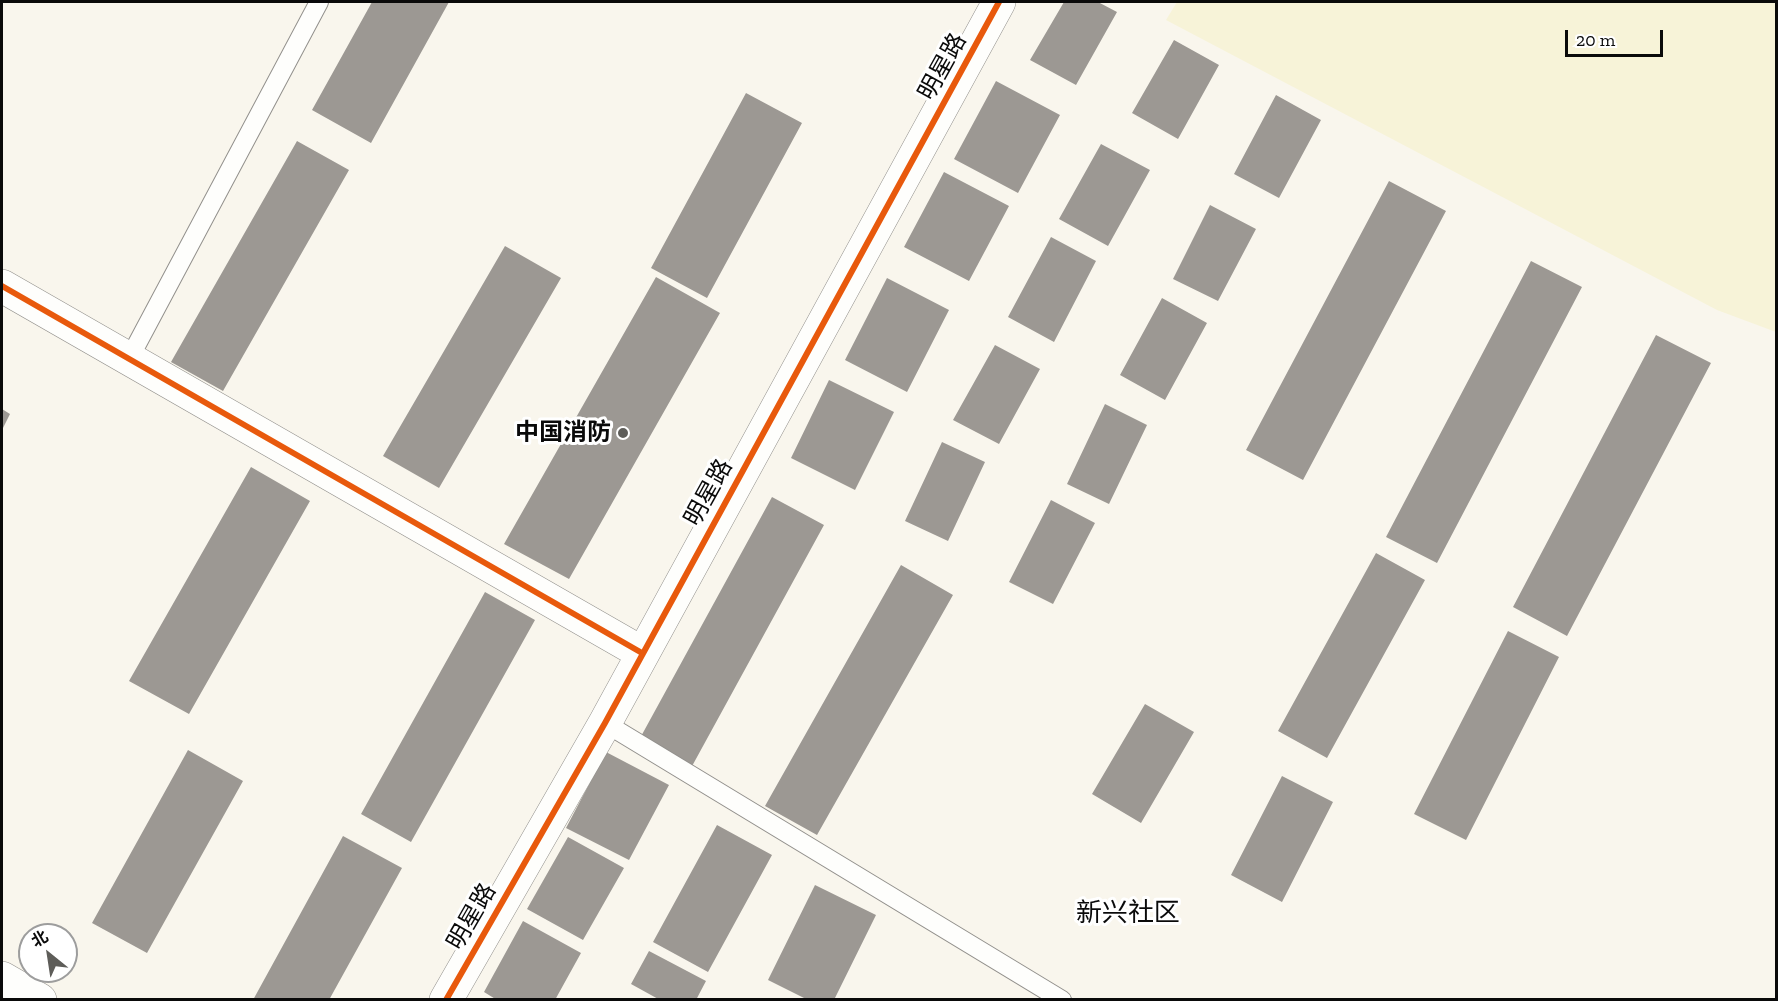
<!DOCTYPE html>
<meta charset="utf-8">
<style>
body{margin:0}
#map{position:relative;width:1778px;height:1001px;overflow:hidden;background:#f9f6ed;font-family:"Zilla Slab","Noto Sans SC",serif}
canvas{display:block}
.frame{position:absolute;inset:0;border:3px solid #0a0a0a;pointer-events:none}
.north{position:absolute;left:18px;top:923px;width:60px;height:60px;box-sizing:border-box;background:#fff;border:2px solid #9d9d9d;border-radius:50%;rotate:330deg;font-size:16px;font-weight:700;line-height:24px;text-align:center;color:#0a0a0a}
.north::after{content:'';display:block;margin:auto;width:21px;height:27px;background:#5e5d59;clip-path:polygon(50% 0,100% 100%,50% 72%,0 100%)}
.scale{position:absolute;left:1565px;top:30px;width:98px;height:27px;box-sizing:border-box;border:3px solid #0a0a0a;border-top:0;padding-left:8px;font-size:18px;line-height:21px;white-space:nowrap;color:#0a0a0a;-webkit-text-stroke:4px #fff;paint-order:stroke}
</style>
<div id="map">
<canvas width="1778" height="1001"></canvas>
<div class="frame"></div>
<div class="north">北</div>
<div class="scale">20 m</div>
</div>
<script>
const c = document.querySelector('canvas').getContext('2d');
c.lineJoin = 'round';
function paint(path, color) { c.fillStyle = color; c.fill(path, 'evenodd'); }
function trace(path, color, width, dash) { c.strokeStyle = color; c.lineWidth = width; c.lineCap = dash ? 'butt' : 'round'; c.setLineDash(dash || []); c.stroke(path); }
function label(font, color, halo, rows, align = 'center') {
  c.font = font + ' "Zilla Slab","Noto Sans SC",serif'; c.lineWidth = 6; c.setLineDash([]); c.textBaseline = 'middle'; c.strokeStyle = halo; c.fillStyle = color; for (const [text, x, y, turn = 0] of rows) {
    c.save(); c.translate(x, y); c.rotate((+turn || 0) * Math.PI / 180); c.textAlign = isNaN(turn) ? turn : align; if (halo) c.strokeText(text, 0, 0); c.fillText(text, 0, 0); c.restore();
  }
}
const farmland = new Path2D(`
 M1177 2H1776V332L1717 310 1166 20Z`);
const building = new Path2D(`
 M372 2H449L371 143 312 110Z
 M1064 2H1098L1117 12 1076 85 1030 60Z
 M1174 40 1219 65 1178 139 1132 113Z
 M996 81 1060 115 1018 193 954 159Z
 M746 93 802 123 707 298 651 268Z
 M1276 95 1321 120 1279 198 1234 174Z
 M297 141 349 170 223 391 171 362Z
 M1101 144 1150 170 1108 246 1059 219Z
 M944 172 1009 206 969 281 904 247Z
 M1389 181 1446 211 1303 480 1246 450Z
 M1210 205 1256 229 1218 301 1173 279Z
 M1051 237 1096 261 1054 342 1008 317Z
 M505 246 561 278 439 488 383 456Z
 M1531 261 1582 287 1437 563 1386 537Z
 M656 277 720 313 569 579 504 544Z
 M887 278 949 310 907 392 845 360Z
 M1162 298 1207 323 1165 400 1120 375Z
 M1656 335 1711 363 1567 636 1513 607Z
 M995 345 1040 369 999 444 953 420Z
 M829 380 894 412 855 490 791 458Z
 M1105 404 1147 425 1109 504 1067 484Z
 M2 409 10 414 2 430Z
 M942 442 985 462 948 541 905 521Z
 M251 467 310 501 189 714 129 681Z
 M772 497 824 525 691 768 639 740Z
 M1051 500 1095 523 1053 604 1009 582Z
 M1376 553 1425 580 1327 758 1278 731Z
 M901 565 953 595 817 835 765 806Z
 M485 592 535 620 411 842 361 814Z
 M1508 631 1559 657 1466 840 1414 814Z
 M1145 704 1194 732 1141 823 1092 794Z
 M188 750 243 781 147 953 92 923Z
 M606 752 669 785 629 860 566 828Z
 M1282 776 1333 802 1282 902 1231 875Z
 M717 825 772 855 708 972 653 942Z
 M343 836 402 868 329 1000H253Z
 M568 837 624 868 583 940 527 909Z
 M815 885 876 915 834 1000H808L768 980Z
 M523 921 581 953 555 1000H497L484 992Z
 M649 951 706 981 696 1000H660L631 984Z`);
const lane = new Path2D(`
 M129 359 319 2
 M605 723 1062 1000`);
const street = new Path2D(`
 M2 286 642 653
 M2 978 40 1000
 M446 1000 605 723 999 2`);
const cycleway = new Path2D(`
 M2 286 642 653
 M446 1000 605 723 999 2`);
const markers = [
 [623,433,6,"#5e5d59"]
];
const streetNames = [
 ["明星路",943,67,-61],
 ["明星路",709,493,-61],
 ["明星路",472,917,-60]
];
const poiNames = [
 ["中国消防",611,433]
];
const neighbourhoodNames = [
 ["新兴社区",1128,914]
];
paint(farmland, '#f7f3d8');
paint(building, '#9c9893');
trace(lane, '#92908c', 20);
trace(street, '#92908c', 34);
trace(lane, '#fefefc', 18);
trace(street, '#fefefc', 33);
trace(cycleway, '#e8590c', 6);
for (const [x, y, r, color] of markers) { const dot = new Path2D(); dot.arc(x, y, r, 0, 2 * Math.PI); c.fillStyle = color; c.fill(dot); trace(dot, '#fff', 2); }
label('24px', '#0a0a0a', '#fff', streetNames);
label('bold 24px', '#0a0a0a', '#fff', poiNames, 'right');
label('26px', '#0a0a0a', '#fff', neighbourhoodNames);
</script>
